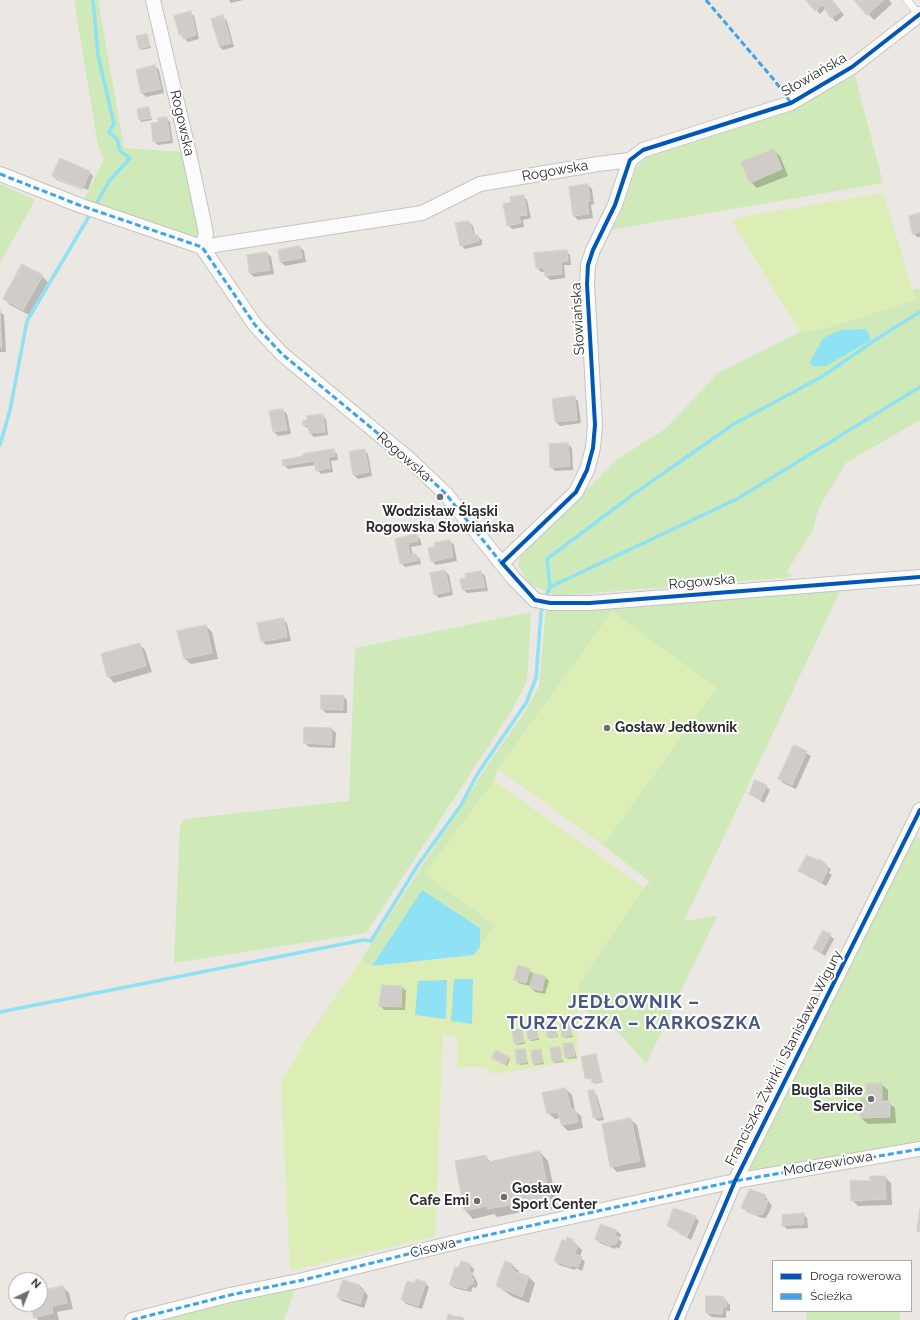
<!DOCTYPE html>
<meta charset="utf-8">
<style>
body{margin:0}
#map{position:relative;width:920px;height:1320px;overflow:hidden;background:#ebe7e2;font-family:Raleway,sans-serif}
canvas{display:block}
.legend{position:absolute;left:772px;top:1260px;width:140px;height:52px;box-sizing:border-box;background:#fff;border:1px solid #ababab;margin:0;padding:5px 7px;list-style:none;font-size:12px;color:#2d2d2d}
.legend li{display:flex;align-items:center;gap:8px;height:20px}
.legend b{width:20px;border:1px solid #ababab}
.north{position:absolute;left:8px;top:1272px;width:40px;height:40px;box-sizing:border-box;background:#fff;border:1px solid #ababab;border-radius:50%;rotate:43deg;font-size:11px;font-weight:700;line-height:16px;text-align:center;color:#2d2d2d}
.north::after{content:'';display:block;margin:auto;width:14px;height:18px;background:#706e6c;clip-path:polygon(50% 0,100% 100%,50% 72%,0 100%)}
</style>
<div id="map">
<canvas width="920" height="1320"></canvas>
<ul class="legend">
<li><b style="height:5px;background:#0057b8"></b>Droga rowerowa</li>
<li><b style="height:5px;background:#3ea3eb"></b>Ścieżka</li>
</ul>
<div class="north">N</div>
</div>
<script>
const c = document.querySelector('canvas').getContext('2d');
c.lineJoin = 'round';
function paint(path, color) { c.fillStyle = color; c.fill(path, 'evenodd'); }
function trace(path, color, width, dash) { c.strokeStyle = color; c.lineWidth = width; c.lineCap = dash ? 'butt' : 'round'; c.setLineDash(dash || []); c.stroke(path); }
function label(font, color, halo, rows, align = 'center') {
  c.font = font + ' Raleway,sans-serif'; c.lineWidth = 4; c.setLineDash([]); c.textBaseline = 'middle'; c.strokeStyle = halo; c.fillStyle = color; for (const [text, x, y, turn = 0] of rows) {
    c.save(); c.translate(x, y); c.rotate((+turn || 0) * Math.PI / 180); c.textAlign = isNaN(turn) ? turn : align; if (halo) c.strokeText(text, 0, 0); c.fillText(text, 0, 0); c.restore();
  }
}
const green = new Path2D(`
 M74 0H98L124 148 184 152 201 232 199 240 83 201 104 159 98 146Z
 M855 76 883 183 610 230 619 218 637 167 647 157 795 110 822 92Z
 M0 184 35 200 0 263Z
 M920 288V420L846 463 819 507 812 532 787 571 793 577 556 596 530 584 518 566 521 554 618 459 665 429 718 373 800 332 823 329 915 300 913 290Z
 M840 591 684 921 717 916 646 1064 621 1035 578 1005 579 983 644 888 650 882 603 845 716 688 612 612 498 769 494 781 425 874 495 925 480 947V928L422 890 372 966 361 960 493 757 525 712 539 686 546 609H585Z
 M531 612 527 681 512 710 366 933 174 963 180 826 185 819 349 801 355 648Z
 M915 837 920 838V1144L745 1174Z
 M295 1289 284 1320H157Z
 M807 1311H900V1320H806Z`);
const pitch = new Path2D(`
 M883 193 916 300 823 329 800 332 732 221 740 217Z
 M612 612 717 688 603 845 498 769Z
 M494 781 644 888 579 983 577 1061 493 1074 485 1067H457V1037L443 1034 435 1236 290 1271 281 1083 307 1038 361 960 372 966 474 955 495 925 425 874Z`);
const water = new Path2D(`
 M866 329 871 340 826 366H812L810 362 823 338 841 330Z
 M422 890 480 928V947L474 955 372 966Z
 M454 979H473L472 1024 451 1021Z
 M447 980 446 1019 415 1015 418 981Z`);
const shadow = new Path2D(`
 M229 0H243L231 3Z
 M808 0H832L844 15 836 22 825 9 820 14Z
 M855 0H889L892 4 874 20Z
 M191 13 194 16 199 39 188 42 180 34Z
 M223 17 227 21 234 47 223 50 219 46Z
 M147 35 151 48 141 50 140 48Z
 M155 66 159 70 164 93 146 97 142 93 137 70Z
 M149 108 152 120 141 122 138 110Z
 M166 118 170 122 173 143 158 145 154 141 160 123Z
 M773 150 780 156 788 176 757 188 751 182Z
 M89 172 93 176 88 190 57 177V179L87 192 57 180 53 176Z
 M588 185 592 189 594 204 591 205 593 218 578 220 574 216 570 188Z
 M523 196 527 200 531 218 523 220 524 227 512 229 508 225 512 203Z
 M920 215V237H917L913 233Z
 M469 222 473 226 475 235 482 240V245L465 249 461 245Z
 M300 247 304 251 306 262 285 266 281 262 279 251Z
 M566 251 570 255 571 265H564L565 278 550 280 546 276V272H541L537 268 536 254Z
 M267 253 271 257 274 274 254 277 250 273Z
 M42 276 48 282 29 315 10 305 4 299Z
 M0 312 4 315 6 352H0Z
 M574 397 578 401 581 423 560 426 556 422Z
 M283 410 287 414 291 434 278 436 274 432 270 412Z
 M322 415 326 419 328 435 314 437 310 433V429L304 426Z
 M568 444 572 448 573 470 555 471 551 467Z
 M333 450 337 454 338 460 331 461 333 472 321 474 317 470 316 465 288 469 284 465Z
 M364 450 368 454 372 476 358 479 354 475 350 453Z
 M417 535 420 539 422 545 411 547 413 555H416L420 559 421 564 405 567 401 563 396 539Z
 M450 541 454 545 457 561 436 565 432 561 436 547Z
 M445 571 449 575 453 595 439 598 435 594Z
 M481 572 485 576 488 591 467 593 463 589 467 579Z
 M283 619 287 623 291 641 266 645 262 641Z
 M206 626 212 632 218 659 191 664 184 658Z
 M139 644 145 650 152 672 114 683 108 676Z
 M343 696 347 700V713H326L322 709Z
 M332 729 336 733 335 748 309 747 305 743Z
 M794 746 811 756 796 789 783 783 779 779Z
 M766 786 770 790 764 803 750 794Z
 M823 862 831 870 829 873 832 875 826 886 800 871Z
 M824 931 834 939 825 956 814 949Z
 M529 970 534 974 545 977 549 981 545 994 535 992 531 988 532 983 531 982 529 986 519 983 515 979Z
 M382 986 402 987 406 991 405 1010H384L381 1006Z
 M555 1023 558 1037 550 1038 548 1037Z
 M570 1023 573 1037 565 1038 563 1036Z
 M536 1026 539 1040 531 1041 529 1039Z
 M522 1030 525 1044 517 1045 515 1043Z
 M573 1044 577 1058 568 1059 566 1057Z
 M560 1048 563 1062 555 1063 553 1061Z
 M525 1050 528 1064 520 1065 518 1063Z
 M540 1050 544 1064 535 1065 534 1063Z
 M596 1055 603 1082 595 1084 592 1078 588 1079 586 1078Z
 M509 1057 510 1059 507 1066 493 1058Z
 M881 1084 888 1090V1102L895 1108 896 1123 868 1124 861 1118 868 1099Z
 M566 1089 572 1095 575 1111 581 1116 583 1128 568 1131 562 1125 560 1118 555 1119 548 1113Z
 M593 1091 597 1095 604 1120 598 1121 594 1117Z
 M630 1119 637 1125 646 1167 617 1172 611 1166Z
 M540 1152 548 1161 558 1208 545 1211 542 1208 497 1217 494 1214 473 1219 465 1210 485 1156 491 1162Z
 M885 1177 891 1183 892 1205 858 1206 852 1200 871 1182Z
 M765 1196 772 1206 766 1218H762L747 1212 743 1208Z
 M803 1214 807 1218 808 1228 787 1229 783 1225Z
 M695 1217 699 1221 691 1240 668 1226Z
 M601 1225 617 1231 621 1235 619 1239 622 1242 619 1249 616 1247 615 1249 600 1243 596 1239Z
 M572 1240 582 1250 580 1257 585 1262 582 1271 576 1268 575 1270 559 1265 555 1261 567 1242Z
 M470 1265 474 1269 473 1274 478 1284 476 1288 473 1287 471 1292 454 1288 450 1284 459 1269Z
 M512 1265 519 1271 518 1274 529 1277 535 1283 529 1303 513 1297 497 1286Z
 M343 1281 360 1286 364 1290 368 1296 364 1308 342 1301 338 1297Z
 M425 1283 429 1287 422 1309 406 1304 402 1300 415 1284Z
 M63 1287 69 1293 73 1309 57 1312 59 1320H38L31 1311 30 1304H40V1292Z
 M723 1297 730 1305V1311H726V1318L711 1317 707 1313Z`);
const stream = new Path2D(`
 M93 0 98 55 114 124 109 132 117 139 120 151 130 158 110 180 95 206
 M0 445 10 410 27 321 91 213
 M550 587 547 559 635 493 734 424 823 376 878 338 920 312
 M545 599 550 587 737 499 920 387
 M0 1012 363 940 371 941 418 865 461 805 478 773 526 703 536 678 541 613 543 605`);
const building = new Path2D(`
 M806 0H832L841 11 831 18 824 9 825 8 823 5 815 11Z
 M854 0H884L867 15Z
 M191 11 196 35 183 39 182 34 179 35 174 16Z
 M223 15 231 43 219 46 211 19Z
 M147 34 150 46 139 49 136 36Z
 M155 65 161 89 141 93 136 70Z
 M149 107 151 118 139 120 137 109Z
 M167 117 170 140 153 142 151 123 159 122 158 118Z
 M774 149 782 169 750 183 741 162Z
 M60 158 90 171 83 189 52 176Z
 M588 184 590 201H587L589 214 573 216 569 187Z
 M524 195 527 215 519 216 521 223 507 226 503 204 511 202 510 197Z
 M920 213V232L912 234 909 216Z
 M469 221 473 234 478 235 479 241 460 246 455 223Z
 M300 246 302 258 280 262 278 250Z
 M567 250 568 261 561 262 562 274 545 276 544 268H536L534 253Z
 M267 252 270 270 249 273 247 255Z
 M22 264 43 275 23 310 3 299Z
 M0 310 1 334H0Z
 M0 334H1L2 348H0Z
 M575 396 577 420 555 422 552 399Z
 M283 409 287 430 273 432 269 411Z
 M323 414 325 432 309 433 308 425 303 426 302 421 307 420V416Z
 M568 443 570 466 550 468 549 444Z
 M334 449 335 456 328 457 330 468 316 471 314 461 283 466 282 460 303 456V454Z
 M365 449 369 472 353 475 349 452Z
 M417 534 418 541 408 543 410 555 416 554 418 560 400 564 395 539Z
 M450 540 453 557 431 562 428 548 435 547 434 543Z
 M445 570 450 591 434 595 430 573Z
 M481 571 485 587 462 590 460 579 466 578 465 574Z
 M284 618 287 637 261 642 257 623Z
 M206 625 212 653 184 659 177 631Z
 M140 643 146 666 107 677 101 654Z
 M321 695H343V710L321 709Z
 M304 727 332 728 331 745 304 743Z
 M794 745 807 751 792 785 778 779Z
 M755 780 767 785 760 800 749 794Z
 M807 855 817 860 820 859 827 865 826 869 828 870 821 883 798 871Z
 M823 930 831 934 821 953 813 949Z
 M518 965 530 969 526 983 514 980Z
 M534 973 545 976 542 991 530 988Z
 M382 985 402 986 401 1007 379 1006Z
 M555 1022 557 1036 547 1037 545 1024Z
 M570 1022 572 1035 562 1037 560 1023Z
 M536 1025 538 1038 528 1040 526 1026Z
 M522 1029 524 1042 514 1044 512 1030Z
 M573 1043 575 1056 565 1058 563 1044Z
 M560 1047 562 1060 552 1062 550 1048Z
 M525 1049 527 1062 517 1064 515 1050Z
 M541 1049 543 1062 533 1064 531 1051Z
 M496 1050 509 1057 505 1065 492 1058Z
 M596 1054 602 1081 592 1083 591 1077 585 1078 581 1057Z
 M866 1083H882V1101H890V1117L860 1118V1098H867Z
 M566 1088 571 1109H575L578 1122 561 1125 558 1112 547 1114 542 1093Z
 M594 1090 601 1117 593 1118 588 1091Z
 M631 1118 640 1161 610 1167 602 1124Z
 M540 1151 550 1200 535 1203V1200L488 1209 487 1206 464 1211 455 1161 486 1155 487 1162Z
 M870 1176H885L886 1199 851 1201 850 1180 870 1181Z
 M750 1189 766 1195 764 1200 768 1201 763 1214 757 1215 741 1208Z
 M674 1208 696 1216 687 1237 679 1234 680 1232 667 1226Z
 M920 1208V1232L917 1231Z
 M804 1213V1224L782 1226V1215Z
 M601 1224 617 1230 615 1236 619 1237 615 1245 612 1244 611 1246 595 1239Z
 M567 1237 573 1239 572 1243 578 1245 575 1254 582 1257 578 1267 572 1265 571 1267 554 1261 562 1239 566 1241Z
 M461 1261 471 1264 469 1271 473 1273 471 1278 474 1279 472 1285 469 1284 467 1289 449 1285 455 1267 458 1268Z
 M505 1261 513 1264 511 1268 514 1269 513 1271 529 1276 522 1297 496 1286Z
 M416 1279 426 1282 418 1306 401 1300 407 1281 415 1283Z
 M343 1280 360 1285 359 1289 364 1291 360 1304 337 1297Z
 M63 1286 67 1303 52 1306 53 1313 34 1318 29 1304H40V1291Z
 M706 1296H723V1300H727L726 1307H723L722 1314 706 1313Z
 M448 1314 457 1317 458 1316 464 1318V1320H447Z`);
const lane = new Path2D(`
 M907 0 919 15`);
const street = new Path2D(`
 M153 0 189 153 206 233 202 247 255 325 282 354 409 459 445 493 514 579 535 600 550 603H590L920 577
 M0 174 79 205 202 247 422 213 480 184 598 164 630 160
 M502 563 576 492 587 470 593 448 595 425 587 284 588 265 593 250 615 205 630 160 643 150 791 103 852 67 920 14
 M132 1320 230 1295 303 1280 465 1240 735 1181 920 1149
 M676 1320 735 1181 920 810`);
const quiet = new Path2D(`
 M706 0 775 81 791 103
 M0 174 79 205 202 247 255 325 282 354 409 459 445 493 503 565
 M132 1320 230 1295 303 1280 465 1240 735 1181 920 1149`);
const cycleway = new Path2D(`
 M920 14 852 67 791 103 643 150 630 160 615 205 593 250 588 265 587 284 595 425 593 448 587 470 576 492 502 563 535 600 550 603H590L920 577
 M676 1320 735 1181 920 810`);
const markers = [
 [440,497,4,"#706e6c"],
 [607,728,4,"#706e6c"],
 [871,1099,4,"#706e6c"],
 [504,1197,4,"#706e6c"],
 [477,1201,4,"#706e6c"]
];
const streetNames = [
 ["Słowiańska",814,75,-30],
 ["Rogowska",182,123,77],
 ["Rogowska",555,171,-10],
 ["Słowiańska",578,319,-93],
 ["Rogowska",404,457,41],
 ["Rogowska",702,582,-5],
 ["Franciszka Żwirki i Stanisława Wigury",784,1058,-63],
 ["Modrzewiowa",828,1164,-10],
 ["Cisowa",433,1248,-14]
];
const poiNames = [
 ["Wodzisław Śląski",440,512,"center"],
 ["Rogowska Słowiańska",440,528,"center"],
 ["Gosław Jedłownik",615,728],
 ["Bugla Bike",863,1091,"right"],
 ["Service",863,1107,"right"],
 ["Gosław",512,1189],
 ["Sport Center",512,1205],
 ["Cafe Emi",469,1201,"right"]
];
const districtNames = [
 ["JEDŁOWNIK –",634,1003],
 ["TURZYCZKA – KARKOSZKA",634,1024]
];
paint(green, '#cfe9b8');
paint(pitch, '#dceeb5');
paint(water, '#8fe1f4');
paint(shadow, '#0003');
trace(stream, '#8fe1f4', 3.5);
paint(building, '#d0cdc9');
trace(building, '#d6d3ce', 1);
trace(lane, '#c4c3c3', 8);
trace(street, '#c4c3c3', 16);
trace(lane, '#fcfbfb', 7);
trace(street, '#fcfbfb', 14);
trace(quiet, '#3ea3eb', 3, [6, 3]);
trace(cycleway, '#0057b8', 4);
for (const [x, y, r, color] of markers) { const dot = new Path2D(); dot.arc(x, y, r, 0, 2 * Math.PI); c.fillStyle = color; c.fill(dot); trace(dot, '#fff', 1.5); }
label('14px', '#2d2d2d', '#fff', streetNames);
label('bold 14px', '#2d2d2d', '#fff', poiNames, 'left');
c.letterSpacing = '1px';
label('bold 18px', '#475683', '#fff', districtNames);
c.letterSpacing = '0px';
</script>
